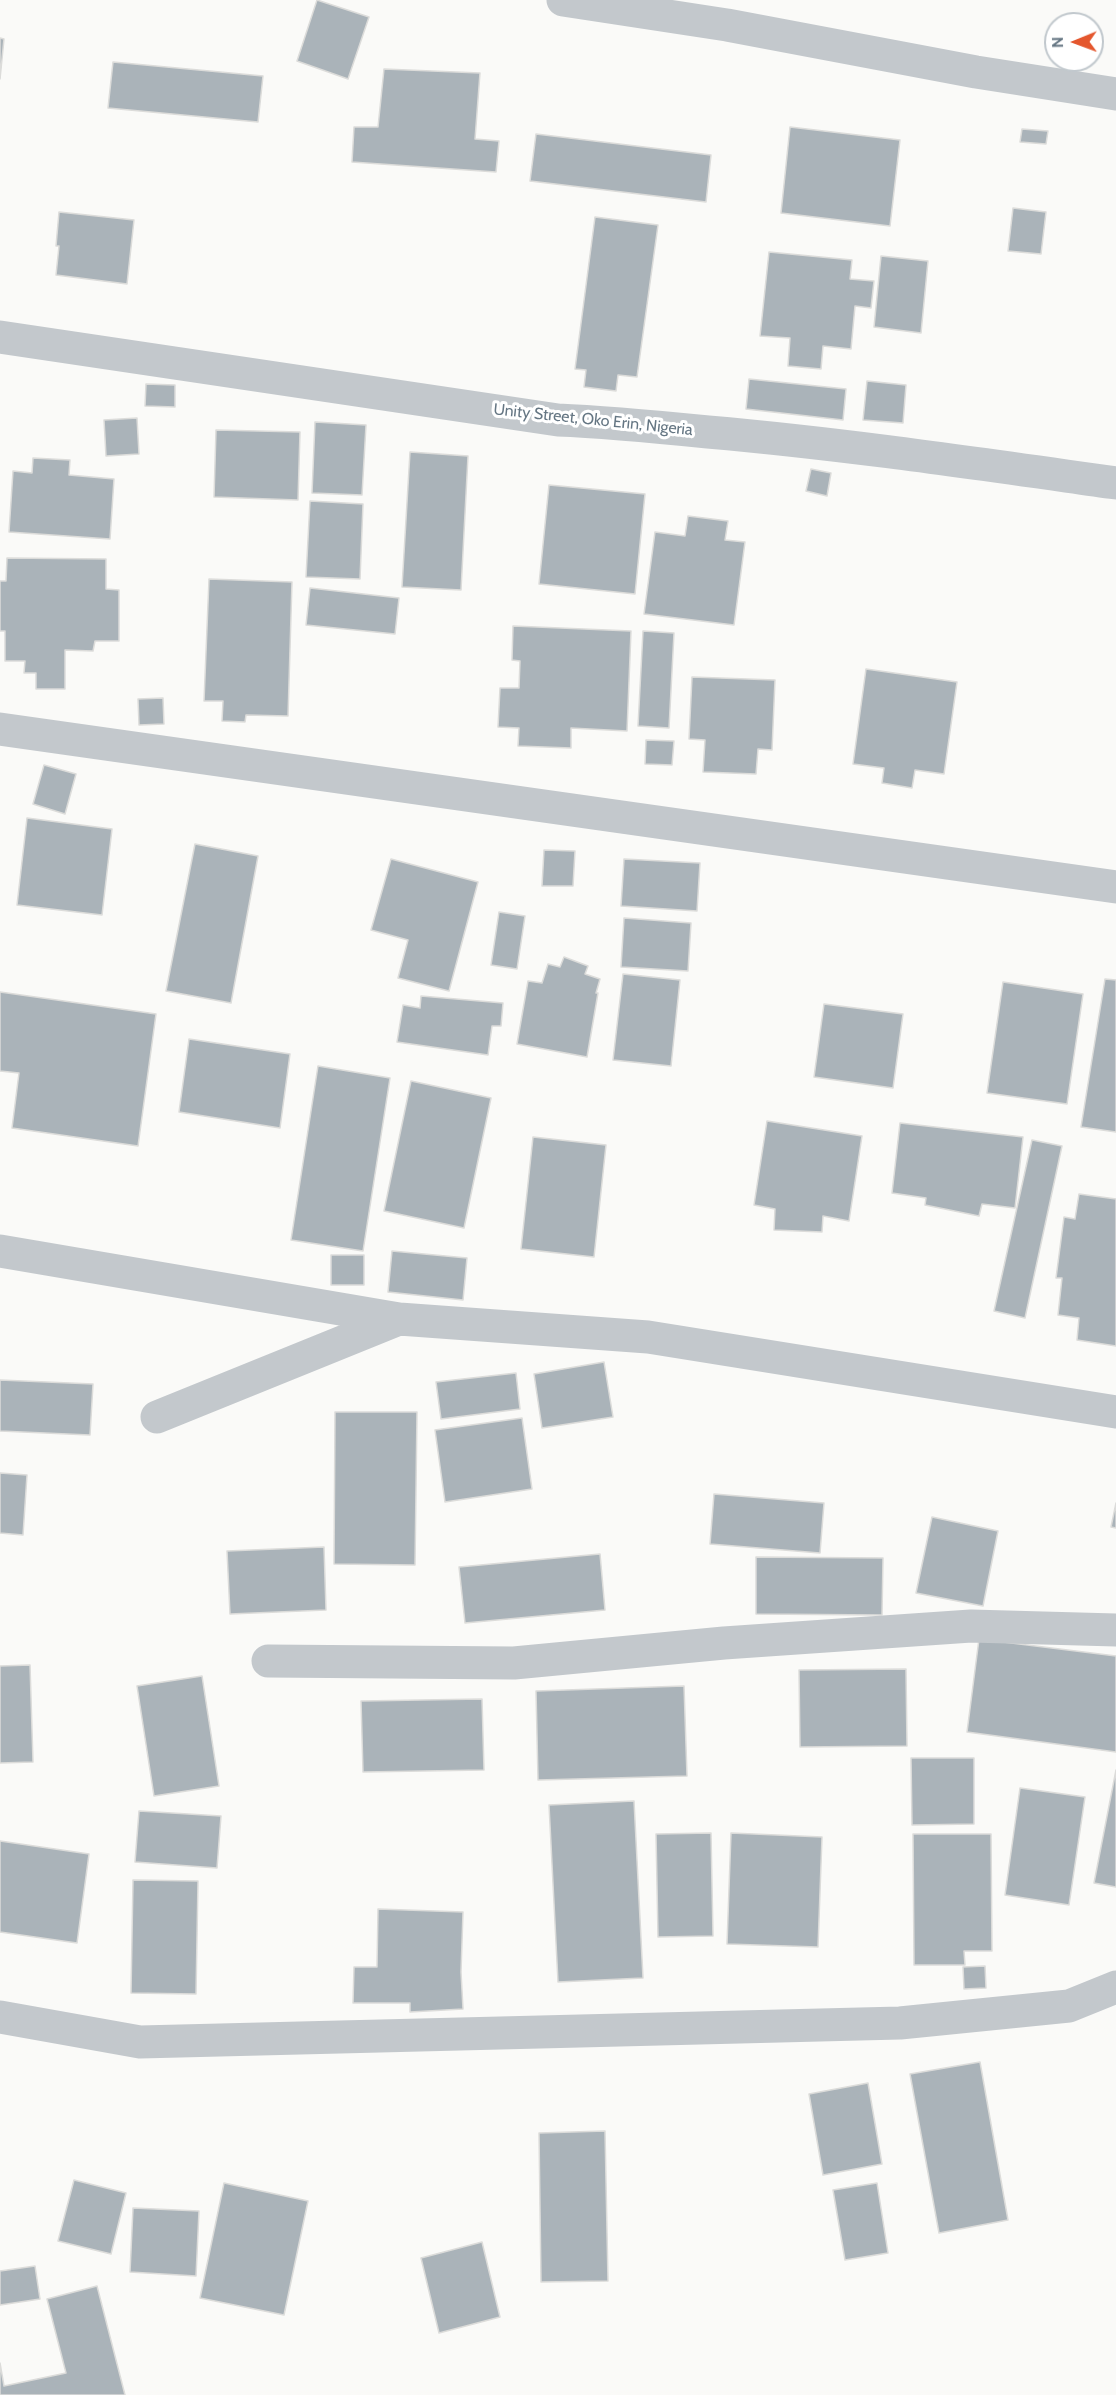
<!DOCTYPE html>
<style>
body{margin:0}
#map{position:relative;width:1116px;height:2395px;overflow:hidden;background:#fafaf8;font-family:Cabin,sans-serif}
canvas{display:block}
.north{position:absolute;left:1044px;top:12px;width:60px;height:60px;box-sizing:border-box;background:#fff;border:2px solid #c1c8cd;border-radius:50%;rotate:269deg;font-size:16px;font-weight:700;line-height:24px;text-align:center;color:#657683}
.north::after{content:'';display:block;margin:auto;width:21px;height:27px;background:#e4572e;clip-path:polygon(50% 0,100% 100%,50% 72%,0 100%)}
</style>
<div id="map">
<canvas width="1116" height="2395"></canvas>
<div class="north">N</div>
</div>
<script>
const c = document.querySelector('canvas').getContext('2d');
c.lineJoin = 'round';
function paint(path, color) { c.fillStyle = color; c.fill(path, 'evenodd'); }
function trace(path, color, width, dash) { c.strokeStyle = color; c.lineWidth = width; c.lineCap = dash ? 'butt' : 'round'; c.setLineDash(dash || []); c.stroke(path); }
function label(font, color, halo, rows, align = 'center') {
  c.font = font + ' Cabin,sans-serif'; c.lineWidth = 6; c.setLineDash([]); c.textBaseline = 'middle'; c.strokeStyle = halo; c.fillStyle = color; for (const [text, x, y, turn = 0] of rows) {
    c.save(); c.translate(x, y); c.rotate((+turn || 0) * Math.PI / 180); c.textAlign = isNaN(turn) ? turn : align; if (halo) c.strokeText(text, 0, 0); c.fillText(text, 0, 0); c.restore();
  }
}
const building = new Path2D(`
 M317 0 369 17 348 79 297 61Z
 M0 38 4 39 0 79Z
 M113 62 263 76 258 122 108 108Z
 M384 69 480 73 475 139 499 141 496 172 352 162 354 127H378Z
 M790 127 900 140 890 226 781 213Z
 M1022 129 1048 131 1046 144 1020 142Z
 M536 134 711 155 706 202 530 181Z
 M1013 208 1046 212 1041 254 1008 251Z
 M59 212 134 220 127 284 56 275 59 246H56Z
 M595 217 658 225 637 377 618 375 616 391 584 387 586 370 575 369Z
 M769 252 852 260 850 279 874 281 871 308 855 306 851 349 823 346 821 369 788 366 790 338 760 336Z
 M881 256 928 261 921 333 874 327Z
 M749 379 846 389 843 420 746 409Z
 M867 381 906 385 903 423 863 420Z
 M146 384 175 385V407L145 406Z
 M137 418 139 454 106 456 104 420Z
 M315 422 366 425 362 495 312 493Z
 M216 430 300 432 298 500 214 497Z
 M410 452 468 456 461 590 402 587Z
 M33 458 70 460 69 475 114 479 110 539 9 532 13 471 32 473Z
 M811 469 831 473 827 496 806 491Z
 M549 485 645 494 635 594 539 584Z
 M310 501 363 504 360 579 306 577Z
 M688 516 728 521 725 540 745 542 734 625 644 614 655 532 685 536Z
 M7 558 106 559V589L119 590V641H95L93 651 65 650V689H36V673H24L25 661H5V631H0V581H6Z
 M209 579 292 582 288 716 246 715 245 722 222 721 223 701H204Z
 M310 588 399 598 395 634 306 625Z
 M513 626 631 631 627 731 571 728V748L518 746 519 728 498 727 500 688H519L520 661 512 660Z
 M643 631 674 633 669 728 638 726Z
 M866 669 957 682 944 774 915 770 912 788 882 783 884 768 853 764Z
 M692 677 775 680 772 750 758 749 756 774 703 772 705 740 689 739Z
 M163 698 164 724 139 725 138 699Z
 M646 740 674 741 672 765 645 764Z
 M44 765 76 774 65 814 33 804Z
 M27 818 112 829 102 915 17 905Z
 M195 844 258 856 231 1003 166 991Z
 M544 850 575 851 573 886H542Z
 M391 859 478 882 449 991 398 978 408 940 371 930Z
 M624 859 700 863 697 911 621 906Z
 M499 912 525 916 517 969 491 965Z
 M624 918 691 923 688 971 621 967Z
 M564 957 588 966 585 974 600 979 596 993H598L587 1057 517 1044 528 981 542 983 548 964 560 967Z
 M623 974 680 980 671 1066 613 1060Z
 M1105 979 1116 980V1132L1081 1127Z
 M1003 982 1083 994 1067 1104 987 1093Z
 M0 992 156 1014 138 1146 12 1128 19 1073 0 1071Z
 M421 996 503 1003 501 1026H492L488 1055 397 1042 403 1005 420 1008Z
 M824 1004 903 1014 893 1088 814 1077Z
 M189 1039 290 1054 280 1128 179 1112Z
 M318 1066 390 1078 363 1251 291 1240Z
 M411 1081 491 1098 464 1228 384 1211Z
 M767 1121 862 1136 849 1221 823 1216 822 1232 774 1230 775 1209 754 1205Z
 M900 1123 1023 1137 1015 1208 982 1204 979 1216 925 1205 926 1198 892 1193Z
 M533 1137 606 1145 594 1257 521 1249Z
 M1032 1140 1062 1146 1025 1318 994 1311Z
 M1079 1194 1116 1199V1346L1077 1340 1079 1318 1058 1315 1062 1278H1056L1064 1217 1075 1219Z
 M392 1251 467 1258 463 1300 388 1292Z
 M331 1255H364V1285H331Z
 M604 1362 613 1417 542 1428 534 1374Z
 M516 1373 520 1409 441 1419 436 1382Z
 M0 1380 93 1384 90 1435 0 1431Z
 M335 1412H417L415 1565 334 1564Z
 M522 1418 532 1489 445 1502 435 1430Z
 M0 1473 27 1475 23 1535 0 1533Z
 M714 1494 824 1503 820 1553 710 1544Z
 M1116 1503V1528L1111 1527Z
 M932 1517 998 1531 983 1606 916 1593Z
 M324 1547 326 1610 230 1614 227 1551Z
 M600 1554 605 1610 465 1623 459 1567Z
 M756 1557 883 1558 882 1615 756 1614Z
 M979 1639 1116 1656V1752L967 1732Z
 M30 1665 33 1762 0 1763V1666Z
 M906 1669 907 1746 800 1747 799 1670Z
 M202 1676 219 1786 154 1796 137 1686Z
 M684 1686 687 1776 538 1780 536 1691Z
 M482 1699 484 1770 363 1772 361 1701Z
 M911 1758H974V1824L912 1825Z
 M1116 1770V1887L1094 1883Z
 M1020 1788 1085 1797 1069 1905 1005 1895Z
 M634 1801 643 1978 558 1982 549 1805Z
 M139 1811 221 1816 217 1868 135 1862Z
 M711 1833 713 1936 658 1937 656 1834Z
 M731 1833 822 1837 818 1947 727 1944Z
 M913 1834H991L992 1951H964L965 1965H914Z
 M0 1841 89 1854 77 1943 0 1932Z
 M133 1880 198 1881 196 1994 131 1993Z
 M378 1909 463 1912 461 1972 463 2009 410 2012V2003H353L354 1967H377Z
 M985 1966 986 1988 964 1989 963 1967Z
 M980 2062 1008 2220 939 2233 910 2074Z
 M868 2083 882 2164 823 2175 809 2094Z
 M605 2131 608 2281 541 2282 539 2133Z
 M74 2180 126 2193 111 2254 58 2241Z
 M224 2183 308 2201 284 2315 200 2298Z
 M877 2183 888 2253 845 2260 833 2190Z
 M133 2208 199 2211 196 2276 130 2272Z
 M482 2242 500 2317 439 2333 421 2258Z
 M35 2266 40 2299 0 2305V2271Z
 M97 2286 125 2395H0V2363L4 2386 66 2373 47 2299Z`);
const minor = new Path2D(`
 M563 0 727 25 976 72 1116 94
 M0 337 558 420C608 422 658 427 708 432 845 444 980 464 1116 483
 M0 729 1116 887
 M0 1251 399 1319
 M157 1417 399 1319 648 1337 1116 1412
 M268 1661 514 1663 724 1643 971 1626 1116 1630
 M0 2017 140 2042 900 2023 1069 2006 1116 1987`);
const streetNames = [
 ["Unity Street, Oko Erin, Nigeria",593,420,6]
];
paint(building, '#aab3b9');
trace(building, '#dcdcda', 1.5);
trace(minor, '#c3c8cc', 33);
label('16px', '#657683', '#fff', streetNames);
</script>
